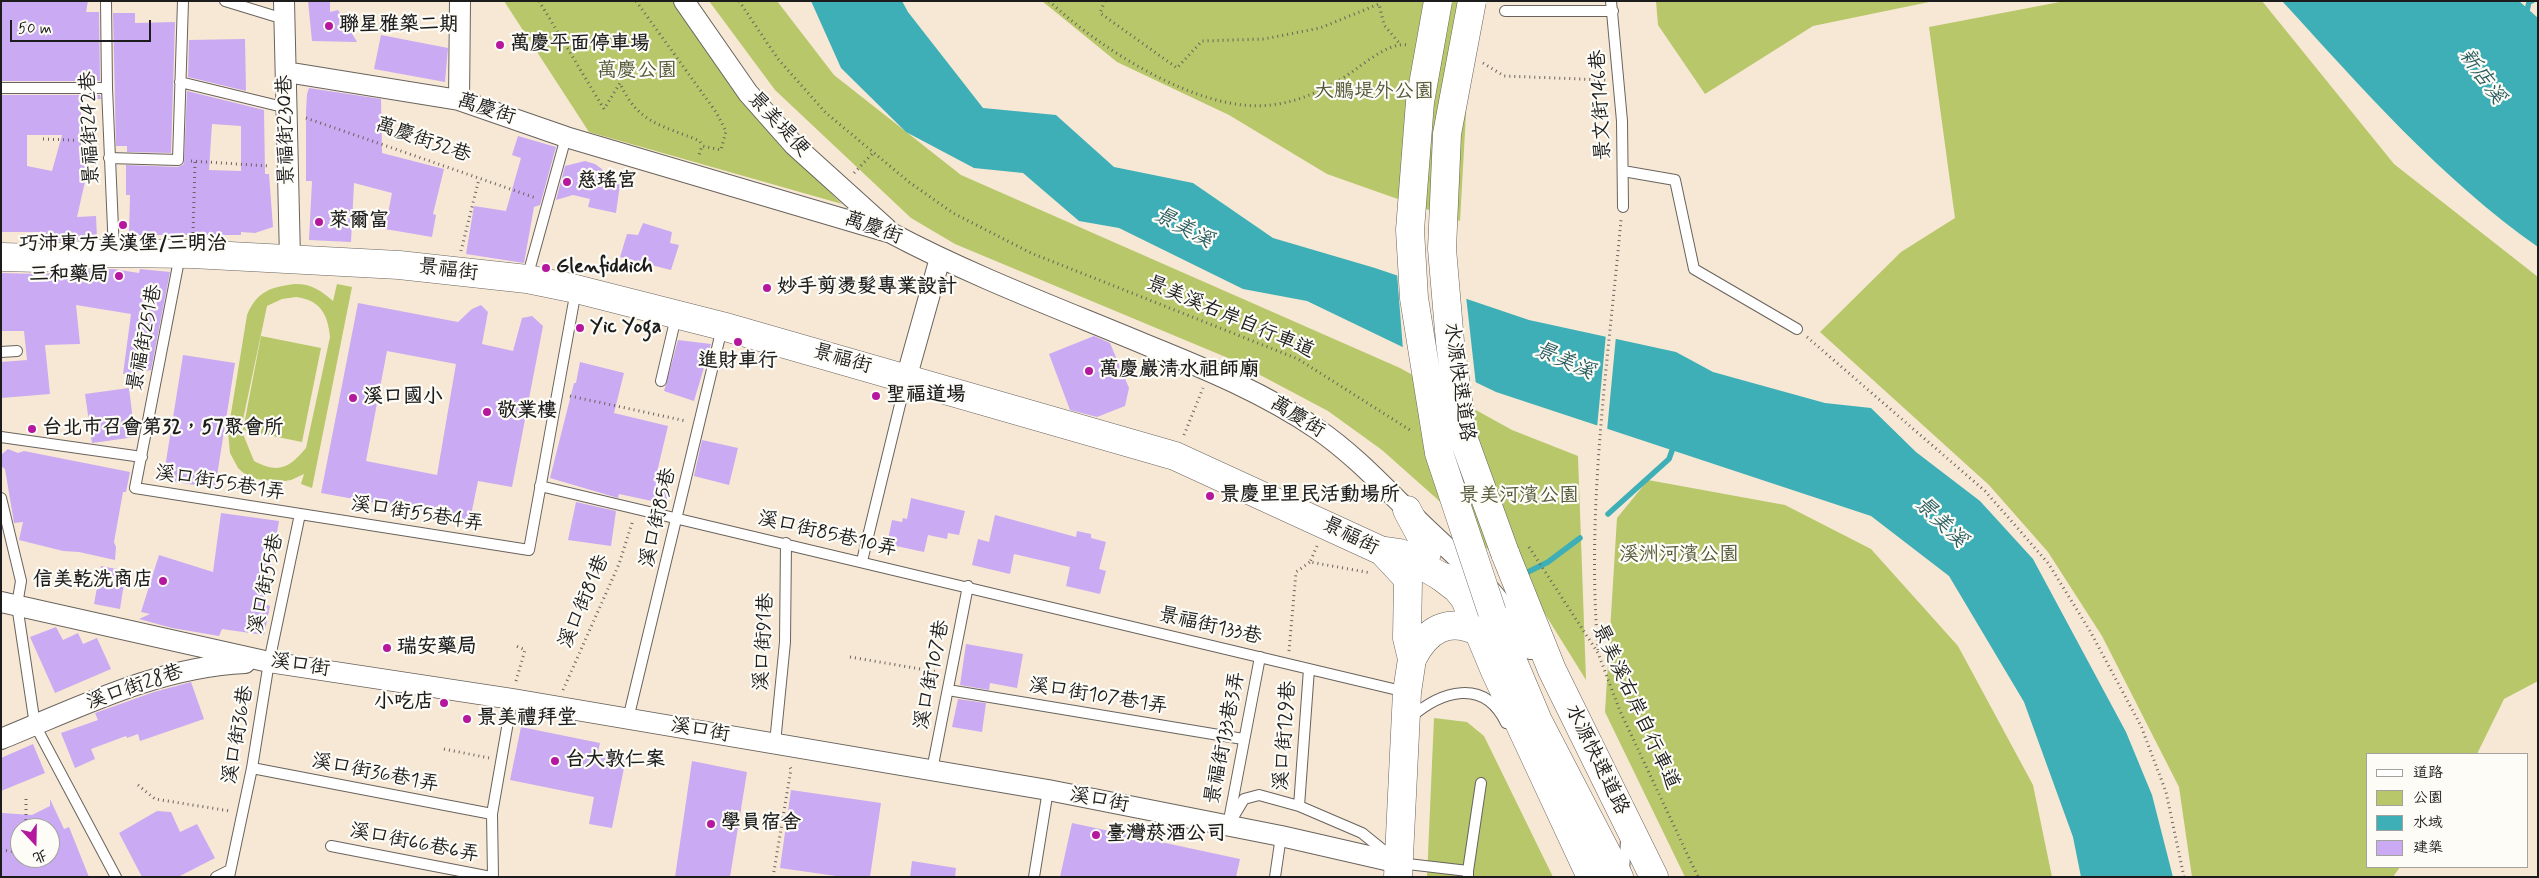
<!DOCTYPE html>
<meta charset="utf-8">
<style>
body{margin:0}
#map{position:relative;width:2539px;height:878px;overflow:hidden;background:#f7e8d5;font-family:Mynerve,"LXGW WenKai TC",sans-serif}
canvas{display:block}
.frame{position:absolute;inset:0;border:2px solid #1c1c1c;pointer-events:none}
.legend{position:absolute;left:2366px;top:753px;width:162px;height:115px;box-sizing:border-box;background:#fdfcf7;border:1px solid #a3a29f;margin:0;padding:6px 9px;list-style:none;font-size:15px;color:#1c1c1c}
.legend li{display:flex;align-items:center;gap:10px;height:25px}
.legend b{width:25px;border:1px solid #a3a29f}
.north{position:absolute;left:10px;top:818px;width:50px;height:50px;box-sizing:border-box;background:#fdfcf7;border:1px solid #a3a29f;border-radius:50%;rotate:159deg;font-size:14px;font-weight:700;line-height:20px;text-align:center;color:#1c1c1c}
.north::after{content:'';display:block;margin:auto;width:18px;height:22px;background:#b5179e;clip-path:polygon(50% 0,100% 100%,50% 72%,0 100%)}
.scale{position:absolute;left:10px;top:20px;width:141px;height:22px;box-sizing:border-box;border:2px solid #1c1c1c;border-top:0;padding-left:6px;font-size:15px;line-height:18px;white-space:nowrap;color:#1c1c1c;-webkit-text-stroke:4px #fdfcf7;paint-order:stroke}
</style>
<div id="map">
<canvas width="2539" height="878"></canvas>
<div class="frame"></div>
<ul class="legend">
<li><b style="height:6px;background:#fff"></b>道路</li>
<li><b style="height:14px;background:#b7c769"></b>公園</li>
<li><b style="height:14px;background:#3eafb6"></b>水域</li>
<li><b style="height:14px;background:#caaaf2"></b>建築</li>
</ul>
<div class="north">北</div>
<div class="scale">50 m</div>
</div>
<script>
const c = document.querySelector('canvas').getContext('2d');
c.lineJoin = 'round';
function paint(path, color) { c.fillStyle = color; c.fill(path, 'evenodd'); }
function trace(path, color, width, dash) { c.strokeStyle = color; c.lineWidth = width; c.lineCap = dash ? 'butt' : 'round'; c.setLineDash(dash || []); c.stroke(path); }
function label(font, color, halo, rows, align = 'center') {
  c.font = font + ' Mynerve,"LXGW WenKai TC",sans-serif'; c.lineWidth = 4.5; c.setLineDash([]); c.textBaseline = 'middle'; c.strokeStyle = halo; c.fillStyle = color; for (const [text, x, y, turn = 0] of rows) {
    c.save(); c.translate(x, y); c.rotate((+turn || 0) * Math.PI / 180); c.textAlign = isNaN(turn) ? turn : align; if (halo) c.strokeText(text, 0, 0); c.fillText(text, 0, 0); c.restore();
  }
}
const green = new Path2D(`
 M504 1H674L797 160 842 204 589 132Z
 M709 1H777L834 75 961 175 1400 368 1512 430 1578 456 1586 680 1532 593 1436 498 1382 450 1328 411 1228 358 955 244 911 218 775 90Z
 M1042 1H1483L1467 96 1460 221 1327 174 1229 115 1117 62Z
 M1656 1H1934L1813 26 1705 94 1658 25Z
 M2065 1H2262L2394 164 2538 277V681L2504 699 2477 754H2368V867H2400L2393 877H2192L2179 787 2102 636 2048 552 1989 485 1820 332 1901 252 1955 218 1929 27Z
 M295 284C312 284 320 290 333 301L337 284 352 287 312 488 301 484 304 474 291 480 278 482 249 478 238 468 230 453 228 432 247 315C257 291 271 287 295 284ZM296 297C320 300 328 314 330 337L306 448C289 468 279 474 254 461L241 429 267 306 282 299Z
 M261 336 321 348 302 442 243 430Z
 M1648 480 1785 505 1871 549 1958 646 2033 785 2052 877H1685L1605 712 1617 518Z
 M1434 718 1467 722 1484 736 1553 877H1427Z`);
const water = new Path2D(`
 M811 1H902L908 12 983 108 1056 115 1114 167 1193 183 1273 238 1375 268 1529 320 1676 352 1713 372 1825 403 1871 408 1916 452 1980 501 2033 559 2126 732 2152 795 2173 877H2081L2073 837 2024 702 1949 576 1871 516 1496 392 1307 301 1243 289 1119 228 1079 221 1023 173 974 168 906 132 841 68Z
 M2282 1H2519L2538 18V247C2441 179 2362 88 2282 1Z`);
const pier = new Path2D(`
 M1397 273 1466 296 1476 385 1403 350Z
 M1606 334 1616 336 1607 431 1597 428Z`);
const stream = new Path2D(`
 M2526 15 2529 2 2532 1
 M1608 514 1669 459 1674 445
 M1522 575 1548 562 1580 538`);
const building = new Path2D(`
 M1 1H88L86 12H99L100 81H1Z
 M308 1H330V12L338 10 357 42 312 41Z
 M113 13H135V23L175 22 171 153 127 152V146H116Z
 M381 35 448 48 445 82 374 69Z
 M245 39 246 91 188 77 189 40Z
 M309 88 381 99 382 153 444 169 433 214 436 215 432 237 385 229 392 193 354 183 351 242 309 240 312 181H306V111L307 94Z
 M187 91 264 110 265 174H269L273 227 255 233 241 232V235H129L130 195H126V165L178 167 184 164ZM212 124 241 126V171L209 170Z
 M1 95H100L101 99H81V145L86 177 77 217 96 216 97 238 47 242 46 232H1ZM27 135H62L52 171 27 166Z
 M518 136 556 147 540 205 534 207 524 263 466 254 474 206 506 211 521 158 512 155Z
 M585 161 595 164 603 170 599 187 620 184 616 213 588 207 590 199 573 195 556 200 565 166Z
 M643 223 672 232 670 243 679 245 671 270 620 257 627 234 638 235Z
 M113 269 139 273 140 269 170 272 151 370 123 374 131 314 76 305 80 344 45 345 50 394 1 398V362L27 360 24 331H1V273L41 274Z
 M358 303 458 322 472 309 481 305 488 312 482 344 513 351 522 318 532 316 543 326 512 487 478 481 470 520 321 493ZM387 351 456 364 437 475 366 461Z
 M1094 336 1110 343 1129 388 1125 406 1097 417 1070 410 1049 354Z
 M678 340 711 344 694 401 664 391Z
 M183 355 235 363 215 488 163 480Z
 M580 362 624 373 614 413 668 426 657 472 672 475 666 504 619 494 618 498 550 478 574 383H576Z
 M129 388 135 437 92 443 85 394Z
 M702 440 738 448 729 485 694 476Z
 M8 449 18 453 24 451 130 472 126 492H123L114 542 116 547 115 560 79 552 63 551 19 540 23 522 14 523 5 469 1 466V455Z
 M911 498 965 511 959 535 948 533 947 539 928 535 924 552 887 544 892 520 902 522 903 518 907 519Z
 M576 502 616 511 611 546 568 540Z
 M221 513 279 521 264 604 270 606 264 635 222 629 219 636 172 628 139 619 150 614 141 612 159 555 213 572Z
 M995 515 1076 537 1077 531 1091 534V538L1106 542 1099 569 1106 571 1100 594 1066 586 1070 567 1014 554 1010 574 972 565 978 539 989 542Z
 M101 566 126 571 120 609 94 604Z
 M56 627 63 640 78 633 83 644 97 638 111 669 55 693 30 637Z
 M966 644 1023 654 1017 688 990 683 989 690 960 685Z
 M191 682 204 719 140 741 138 734 127 738 126 736 91 749 95 759 75 768 61 733 98 720 95 713 154 692Z
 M958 699 986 703 982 732 952 727Z
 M521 727 600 743 598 752 626 758 612 828 589 824 594 797 510 780Z
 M33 744 45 773 1 791V758Z
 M692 761 747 772 730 877H675Z
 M791 790 881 803 870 877H843L780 868Z
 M50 799 64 829 69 827 89 877H1L2 813 32 815 50 806ZM20 828H50V858H20Z
 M157 811 171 812 180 832 197 824 215 858 178 877H142L119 833Z
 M1072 823 1240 859 1236 877H1060Z
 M912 861 956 868 955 877H910Z`);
const path = new Path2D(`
 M539 1 604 109 620 83C638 124 662 125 700 141L702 146
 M636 1 716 112 726 131 721 150 702 146 698 158
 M739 1 778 59 826 113 909 182 953 213 1031 253 1298 359 1413 432
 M1049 1C1099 48 1200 114 1271 105 1296 102 1317 93 1338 81 1357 71 1386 41 1408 45
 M1105 1 1100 13 1177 68 1202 41 1264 39 1320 28 1379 4 1384 25 1400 44
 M1483 63 1504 76 1606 80
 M306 118 536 198
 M43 139 96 141
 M191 161 269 166
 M854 173 873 153
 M193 233 195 161
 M461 251 479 179
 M1807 337 1985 491 2048 563 2090 631 2141 726 2166 792 2184 877
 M570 396 686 421
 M1184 435 1203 388
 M1317 546 1310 562 1371 573
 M1529 547 1598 653 1620 711 1698 877
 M1598 650C1586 507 1608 363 1621 220
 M1289 651 1296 572 1310 562
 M850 657 938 672
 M516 681 525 650 516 646
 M563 690 619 564 633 520
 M444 749 489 758
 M138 785 155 799 230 811
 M26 799V828
 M1 850 20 852
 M773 877 791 769 789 765`);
const lane = new Path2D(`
 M106 1 107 88 114 252
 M225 1 284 19
 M1611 1 1622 121 1623 207
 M1505 11H1613
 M180 82 287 108
 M1 88H107
 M109 158 178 160 183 1
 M1623 171 1675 180 1694 269 1797 329
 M180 255 135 488 529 550 576 290
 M527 278 566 137
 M1 352 17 351
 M661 381 676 317
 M1 437 142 457
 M540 486 1406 692
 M1 498 21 581 17 605 35 725 116 877
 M862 561 906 380
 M948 690 1243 739
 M1410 718C1441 691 1484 677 1506 723
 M628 719 722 328
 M775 743 785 642 786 543
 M252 768 492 814
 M932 770 968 586
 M1299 806 1309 669
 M1229 820 1260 657
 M1228 826 1244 799 1259 795 1299 806 1362 833 1399 863 1468 871V877
 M331 846 491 877
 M1468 871 1481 783
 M1624 871 1626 840
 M216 877 230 870
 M229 877 252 768 269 662 300 514
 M493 877 492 814 512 699
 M1034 877 1048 790
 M1275 877 1281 836`);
const street = new Path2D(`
 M284 1 290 259
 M684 1 748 93 794 145 886 228
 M286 72 459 100 566 137 891 233C974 277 1063 310 1149 346 1206 369 1266 394 1317 429 1358 457 1391 495 1427 529 1466 566 1507 600 1531 649
 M459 100 460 1
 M906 379 940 258
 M1 602 269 662 512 699 1048 790 1281 836 1399 863
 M1 739C80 707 158 667 245 663`);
const secondary = new Path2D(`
 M1 257 40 258 114 253 192 254 399 265 527 279 576 289 722 326 1175 456 1382 551 1408 579 1407 638 1412 659 1407 692 1398 877
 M1407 510 1428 549 1426 556 1420 559 1411 558
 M1386 551 1400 553 1440 576 1463 583`);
const highway = new Path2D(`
 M1505 553 1552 670 1654 877
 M1440 576 1457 589 1465 599 1495 671 1591 877
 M1492 612 1538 721 1619 877
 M1412 659C1427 629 1448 617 1479 632`);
const highwayBridge = new Path2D(`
 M1438 1 1420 102 1410 230 1414 298 1439 453 1492 612
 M1472 1 1447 134 1442 249 1450 342 1463 437 1505 553`);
const markers = [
 [329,26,5,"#b5179e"],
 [500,45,5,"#b5179e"],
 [567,182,5,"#b5179e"],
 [319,222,5,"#b5179e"],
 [123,225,5,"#b5179e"],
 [546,268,5,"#b5179e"],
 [119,276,5,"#b5179e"],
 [767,288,5,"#b5179e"],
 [580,328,5,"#b5179e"],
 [738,342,5,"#b5179e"],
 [1089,371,5,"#b5179e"],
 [876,396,5,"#b5179e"],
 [353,398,5,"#b5179e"],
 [487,412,5,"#b5179e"],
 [32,429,5,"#b5179e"],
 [1210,496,5,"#b5179e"],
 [163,581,5,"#b5179e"],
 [387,648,5,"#b5179e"],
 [444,703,5,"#b5179e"],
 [467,719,5,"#b5179e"],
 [555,761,5,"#b5179e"],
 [711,824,5,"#b5179e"],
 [1096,835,5,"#b5179e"]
];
const poiNames = [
 ["聯星雅築二期",339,26],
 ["萬慶平面停車場",510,45],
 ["慈瑤宮",577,182],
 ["萊爾富",329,222],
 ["巧沛東方美漢堡/三明治",123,245,"center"],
 ["Glenfiddich",556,268],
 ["三和藥局",109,276,"right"],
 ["妙手剪燙髮專業設計",777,288],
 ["Yic Yoga",590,328],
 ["進財車行",738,362,"center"],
 ["萬慶巖清水祖師廟",1099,371],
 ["聖福道場",886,396],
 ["溪口國小",363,398],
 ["敬業樓",497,412],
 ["台北市召會第32，57聚會所",42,429],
 ["景慶里里民活動場所",1220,496],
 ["信美乾洗商店",153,581,"right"],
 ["瑞安藥局",397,648],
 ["小吃店",434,703,"right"],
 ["景美禮拜堂",477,719],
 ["台大敦仁案",565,761],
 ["學員宿舍",721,824],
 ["臺灣菸酒公司",1106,835]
];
const parkNames = [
 ["萬慶公園",637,72],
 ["大鵬堤外公園",1374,93],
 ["景美河濱公園",1519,497],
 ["溪洲河濱公園",1679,556]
];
const streetNames = [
 ["景文街146巷",1602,105,-93],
 ["萬慶街",486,110,18],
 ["景美堤便",778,125,47],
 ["景福街242巷",91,128,-92],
 ["景福街230巷",287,130,-91],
 ["萬慶街32巷",423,141,19],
 ["萬慶街",873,229,20],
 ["景福街",448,271,7],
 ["景美溪右岸自行車道",1230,318,23],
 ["景福街251巷",146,338,-79],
 ["景福街",842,360,16],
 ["水源快速道路",1458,382,82],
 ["萬慶街",1297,418,32],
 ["溪口街55巷1弄",220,484,9],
 ["溪口街55巷4弄",417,515,9],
 ["溪口街85巷",659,518,-77],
 ["溪口街85巷10弄",827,535,13],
 ["景福街",1350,537,27],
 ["溪口街55巷",267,584,-78],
 ["溪口街81巷",585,602,-67],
 ["景福街133巷",1210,627,13],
 ["溪口街91巷",765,642,-87],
 ["溪口街",300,666,9],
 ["溪口街107巷",933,675,-79],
 ["溪口街28巷",135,688,-19],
 ["溪口街107巷1弄",1098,697,9],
 ["景美溪右岸自行車道",1635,707,65],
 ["溪口街",700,731,10],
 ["溪口街36巷",239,735,-80],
 ["溪口街129巷",1286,736,-86],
 ["景福街133巷3弄",1226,738,-79],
 ["水源快速道路",1596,760,64],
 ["溪口街36巷1弄",375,774,11],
 ["溪口街",1099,801,11],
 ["溪口街66巷6弄",414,844,11]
];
const waterNames = [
 ["新店溪",2481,77,54],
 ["景美溪",1183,229,28],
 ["景美溪",1564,362,24],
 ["景美溪",1940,523,44]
];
paint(green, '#b7c769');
paint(water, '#3eafb6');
paint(pier, '#f7e8d5');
trace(stream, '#3eafb6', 5.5);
paint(building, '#caaaf2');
trace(lane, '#69635d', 12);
trace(street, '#69635d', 22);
trace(secondary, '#69635d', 29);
trace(highway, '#69635d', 29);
trace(path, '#69635d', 3, [1, 4]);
trace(lane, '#fff', 10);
trace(street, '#fff', 20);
trace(secondary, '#fff', 28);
trace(highway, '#fff', 28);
trace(highwayBridge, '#69635d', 29, []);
trace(highwayBridge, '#fff', 28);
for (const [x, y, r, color] of markers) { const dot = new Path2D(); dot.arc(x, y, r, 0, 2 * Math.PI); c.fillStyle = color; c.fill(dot); trace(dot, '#fdfcf7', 2); }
label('bold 20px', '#1c1c1c', '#fdfcf7', poiNames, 'left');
label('20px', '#525837', '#fdfcf7', parkNames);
label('20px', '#1c1c1c', '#fdfcf7', streetNames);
label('italic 21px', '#2b5e61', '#fdfcf7', waterNames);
</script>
